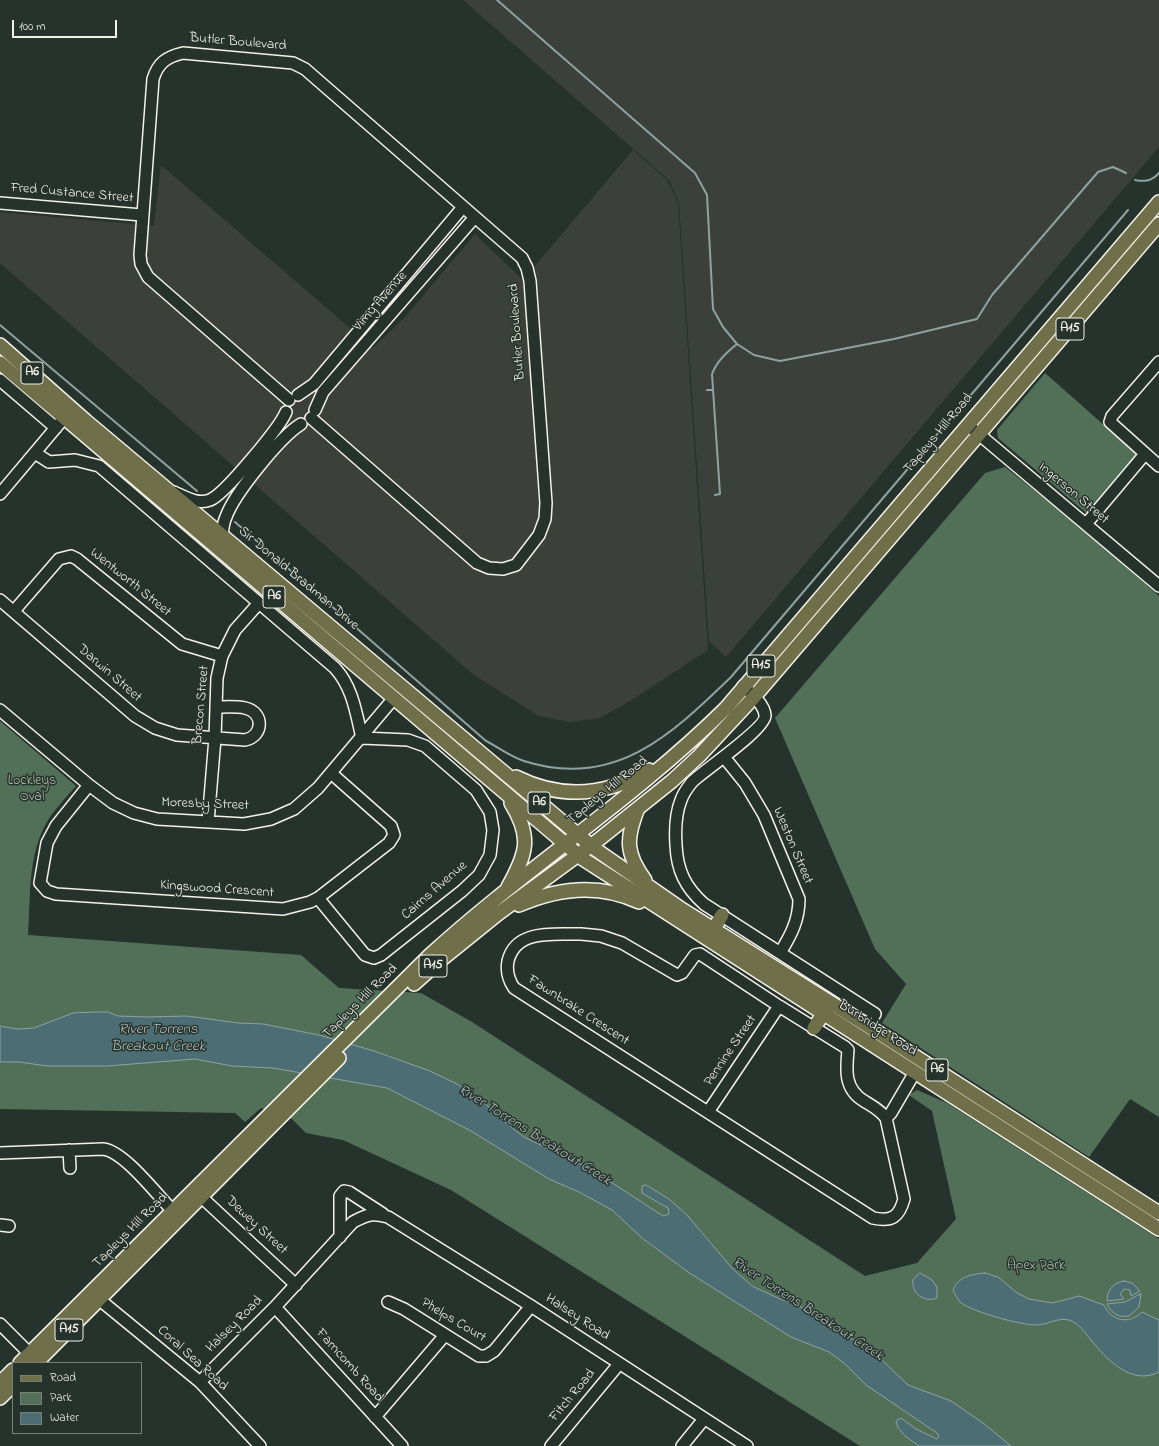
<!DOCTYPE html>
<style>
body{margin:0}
#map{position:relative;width:1159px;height:1446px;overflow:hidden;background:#26332d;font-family:"Indie Flower",sans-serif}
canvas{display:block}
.legend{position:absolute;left:12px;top:1362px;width:130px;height:72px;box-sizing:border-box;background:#26332d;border:1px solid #787f78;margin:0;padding:5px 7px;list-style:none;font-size:12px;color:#f4f1e8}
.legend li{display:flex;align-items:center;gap:8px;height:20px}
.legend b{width:20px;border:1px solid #787f78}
.scale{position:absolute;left:12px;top:20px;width:105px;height:18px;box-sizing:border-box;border:2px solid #f4f1e8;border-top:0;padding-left:5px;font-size:12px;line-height:14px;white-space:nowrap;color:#f4f1e8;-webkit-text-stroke:3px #26332d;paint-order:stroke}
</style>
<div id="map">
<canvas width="1159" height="1446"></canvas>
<ul class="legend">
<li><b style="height:5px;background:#6f704a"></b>Road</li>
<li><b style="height:11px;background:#527058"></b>Park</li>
<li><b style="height:11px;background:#4c6d73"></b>Water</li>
</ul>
<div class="scale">100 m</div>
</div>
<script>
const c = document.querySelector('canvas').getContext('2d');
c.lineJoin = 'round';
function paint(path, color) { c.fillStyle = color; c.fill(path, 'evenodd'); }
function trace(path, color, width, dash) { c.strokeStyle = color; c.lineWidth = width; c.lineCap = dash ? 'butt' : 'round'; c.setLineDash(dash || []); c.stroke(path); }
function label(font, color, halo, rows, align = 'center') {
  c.font = font + ' "Indie Flower",sans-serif'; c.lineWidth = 3; c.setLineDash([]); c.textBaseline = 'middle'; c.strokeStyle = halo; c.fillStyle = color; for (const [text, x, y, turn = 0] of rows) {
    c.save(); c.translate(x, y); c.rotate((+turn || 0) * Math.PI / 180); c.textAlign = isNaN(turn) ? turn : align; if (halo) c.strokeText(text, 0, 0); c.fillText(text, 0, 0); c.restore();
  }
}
const built = new Path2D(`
 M463 0H1159V147L726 657 709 641 679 203 669 180Z
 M633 150 667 180 678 203 708 650 630 701 600 718 570 722 539 716 474 675 0 263V212L154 226 161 165 373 348 405 317 475 234 523 280Z`);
const green = new Path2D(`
 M1045 373 1139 456 1090 516 998 438 997 430Z
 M1005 467 1089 534 1159 596V1117L1130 1099 1089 1157 882 1023 906 984 875 949 775 718 985 473Z
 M0 721 76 786C67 796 58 806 50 817 27 852 31 895 28 935L301 955 339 988 421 993 472 1022 865 1276 917 1263 956 1219 932 1111 909 1095 917 1090 947 1103 1159 1239V1446H860L451 1190 343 1140 306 1133 292 1119 261 1108 245 1122 235 1113 0 1109Z`);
const water = new Path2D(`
 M98 1012H108L118 1016 147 1017 187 1016 238 1023 263 1024 319 1035 374 1051 430 1071 457 1084 479 1098 505 1122 524 1137 591 1169 663 1216 669 1214 668 1208 642 1193V1186L646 1185 669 1199 687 1215 732 1268 752 1286 780 1299 796 1304 813 1314 868 1349 884 1362 908 1385 951 1401 983 1423 1011 1446H919L905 1436 898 1428 896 1421 901 1418 916 1429 937 1439 939 1436 937 1433 866 1385 845 1364 829 1352 791 1337 688 1272 642 1238 612 1210 579 1192 549 1179 471 1131 387 1088 273 1068 232 1066 195 1059 107 1066H47L19 1062H0V1026L17 1029 34 1028 73 1013Z
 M920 1273 932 1280 937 1287V1298C924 1303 911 1293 913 1280Z
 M985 1273 998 1277 1017 1293 1029 1299 1053 1303 1079 1296 1104 1305C1111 1321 1129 1325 1142 1312L1159 1320V1372C1132 1386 1107 1360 1091 1340 1085 1333 1079 1323 1069 1320 1058 1317 1048 1325 1036 1325 1020 1325 974 1312 961 1303 957 1299 955 1294 953 1290 959 1276 972 1274 985 1273Z
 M1124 1281 1132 1283 1140 1291 1131 1296 1130 1290 1124 1289 1120 1294 1124 1299 1107 1301C1107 1290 1113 1283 1124 1281Z
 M1141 1294 1139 1307 1129 1316C1119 1318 1111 1313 1107 1304L1125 1302Z`);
const stream = new Path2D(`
 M497 0 695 173 707 195 713 309 723 327 737 344 754 355 780 361 894 339 977 319 992 295 1098 172 1113 167 1126 173
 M1135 180C1145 182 1152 181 1159 173
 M0 325 197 491
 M707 390H713
 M959 409 1128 210
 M715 495 720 494 712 374C717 361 726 353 737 344
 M235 522 486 741C498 747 511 757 524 761 614 790 671 735 731 677L951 418`);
const minor = new Path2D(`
 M0 203 142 215
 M1159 362 1112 416 1110 422 1159 466
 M0 380 56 428
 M298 395 314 384 463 207
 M289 400 148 277 141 264 140 255 153 79C158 63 166 57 183 53L293 63 305 69 522 258 527 268 530 281 546 503 545 519 539 535 516 565 503 569 489 568 477 563 311 418
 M315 410 323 392 475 217
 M968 425 1159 586
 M35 453 49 462 75 460 99 466 335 668C353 688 356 713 362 738
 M174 492C185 497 198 505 210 500 225 494 280 427 286 412
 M0 494 64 418
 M1086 524 1145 454
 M222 535C223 529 223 523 226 517 234 494 280 437 301 424
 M0 600 135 716 155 728 177 735 245 740C264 736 264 712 245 708 236 706 225 707 216 707
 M14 611 59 559 71 556 77 559 182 644 222 656
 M743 686C751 693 764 704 765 715 767 728 703 771 692 782 688 787 683 794 681 800 675 815 675 830 676 845 677 870 685 887 704 904L875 1014 868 1026
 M0 710 89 785 113 803 134 813 157 819 244 824 271 819 294 809 318 788 394 698
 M724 757 745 783 764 815 799 899C799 920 791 935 780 953
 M89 785 56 826 47 843 40 883 47 891 56 894 283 909 310 902 318 898 389 843 394 835 391 826 331 773
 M208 822 215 738 217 678 222 656 235 630 259 603
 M318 898 365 955 374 958 381 955 462 891 479 875 490 855 493 830 490 812 476 790 425 746 408 740 362 738
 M581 934 601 936 622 943 677 975 682 973 695 955 700 954 779 1006 845 1047 848 1050C846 1070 844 1089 864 1101 872 1106 880 1110 886 1118L904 1199C899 1217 892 1222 873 1218L514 988C508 979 506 971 508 961 516 928 556 935 581 934Z
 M708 1112 779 1006
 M886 1118 891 1113 915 1072
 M69 1150 70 1168
 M0 1153 103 1149C124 1151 157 1195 173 1211
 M195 1191 296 1285
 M0 1225 9 1226
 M340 1237V1196L344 1191 349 1192 383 1214
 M100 1300 200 1382 260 1446
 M388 1302 404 1309 479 1356H486L494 1351 531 1306
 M275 1307 402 1446
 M0 1324 29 1353
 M200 1382 275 1307 353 1222C368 1214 372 1213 388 1217L531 1306 747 1446
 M375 1417 445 1335
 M551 1446 619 1364
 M682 1446 704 1419`);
const major = new Path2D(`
 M0 345 86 421 595 849 683 910 868 1026 1159 1213
 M0 363 583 859 1159 1229
 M516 777C562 800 606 796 649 770
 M638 808C626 838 625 853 645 880
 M508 887C527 853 532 837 511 803
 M519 905C558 888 599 883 639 902
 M714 929 722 915
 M414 984 442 959 499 913 597 841 672 781 699 756 754 697 1159 224
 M814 1028 828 1006
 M20 1363 429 956C524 869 634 799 726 708L1159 202
 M36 1363 339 1058
 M0 1383 13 1370
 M0 1398 13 1385`);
const shields = [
 [1070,329,28],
 [32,373,22],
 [274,597,22],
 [761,666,28],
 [539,803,22],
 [433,966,28],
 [937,1070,22],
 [69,1330,28]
];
const shieldNames = [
 ["A15",1070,329],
 ["A6",32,373],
 ["A6",274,597],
 ["A15",761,666],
 ["A6",539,803],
 ["A15",433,966],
 ["A6",937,1070],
 ["A15",69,1330]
];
const streetNames = [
 ["Butler Boulevard",238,43,5],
 ["Fred Custance Street",72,194,5],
 ["Vimy Avenue",381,302,-49],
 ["Butler Boulevard",518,332,-94],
 ["Tapleys Hill Road",939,434,-50],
 ["Ingerson Street",1073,494,40],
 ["Sir Donald Bradman Drive",298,579,40],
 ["Wentworth Street",130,583,39],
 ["Darwin Street",109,674,41],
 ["Brecon Street",202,705,-85],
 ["Tapleys Hill Road",608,791,-39],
 ["Moresby Street",205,805,2],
 ["Weston Street",792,846,67],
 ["Kingswood Crescent",217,890,4],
 ["Cairns Avenue",435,891,-41],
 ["Tapleys Hill Road",361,1002,-45],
 ["Fawnbrake Crescent",578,1011,33],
 ["Burbridge Road",877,1029,33],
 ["Pennine Street",731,1051,-56],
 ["Dewey Street",256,1226,43],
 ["Tapleys Hill Road",131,1231,-45],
 ["Halsey Road",577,1318,33],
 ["Phelps Court",453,1321,31],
 ["Halsey Road",235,1325,-45],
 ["Coral Sea Road",192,1359,42],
 ["Farncomb Road",349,1366,48],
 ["Fitch Road",573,1396,-50]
];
const parkNames = [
 ["Lockleys",32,782],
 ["Oval",32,798],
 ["Apex Park",1036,1267]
];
const waterNames = [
 ["River Torrens",158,1031],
 ["Breakout Creek",158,1048],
 ["River Torrens Breakout Creek",534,1136,32],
 ["River Torrens Breakout Creek",807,1310,33]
];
paint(built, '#3b413a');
paint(green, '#527058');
paint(water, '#4c6d73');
trace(water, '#8fa2a2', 1);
trace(stream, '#8fa2a2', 2);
trace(minor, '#f4f1e8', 14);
trace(major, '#f4f1e8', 16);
trace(minor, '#26332d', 11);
trace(major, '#6f704a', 13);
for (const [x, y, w] of shields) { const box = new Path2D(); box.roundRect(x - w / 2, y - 11, w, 22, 3); c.fillStyle = '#26332d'; c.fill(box); trace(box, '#f4f1e8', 1); }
label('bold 13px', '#f4f1e8', null, shieldNames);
label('14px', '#f4f1e8', '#26332d', streetNames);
label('14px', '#b3bdae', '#26332d', parkNames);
label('italic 15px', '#b1bcb9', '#26332d', waterNames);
</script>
